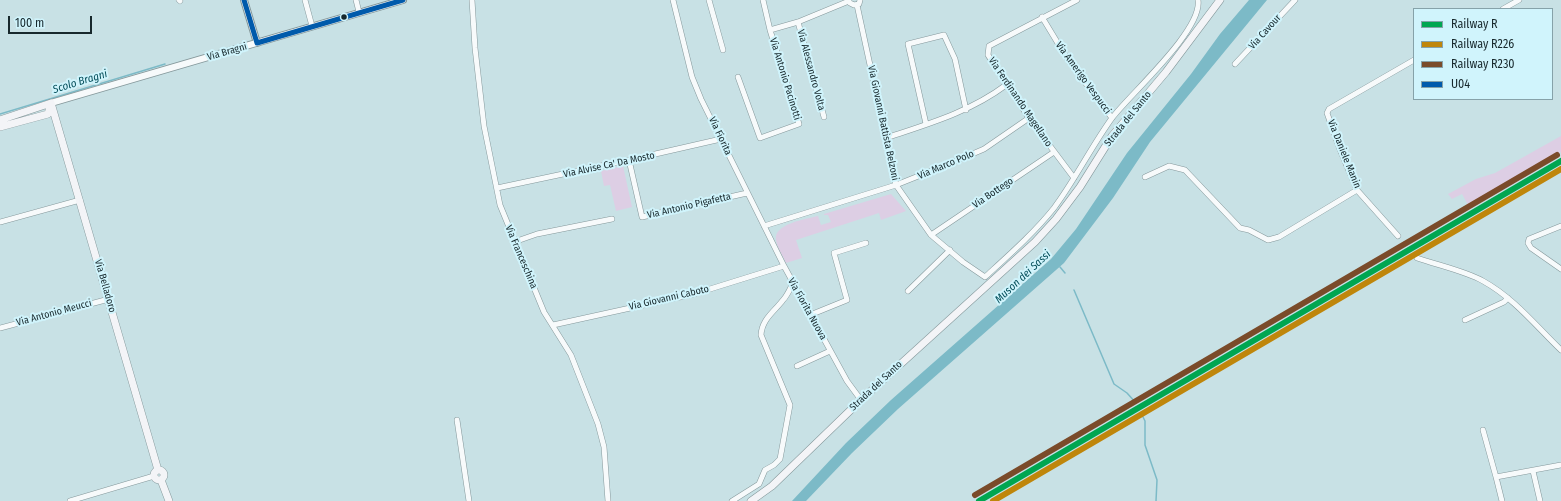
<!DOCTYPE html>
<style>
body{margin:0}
#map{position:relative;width:1561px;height:501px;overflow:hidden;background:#c8e1e5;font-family:"Fira Sans Condensed",sans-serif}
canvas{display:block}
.legend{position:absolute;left:1413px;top:8px;width:140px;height:92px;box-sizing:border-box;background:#d0f4fc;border:1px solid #86a2a9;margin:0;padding:5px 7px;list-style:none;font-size:12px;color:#17282c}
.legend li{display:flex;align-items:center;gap:8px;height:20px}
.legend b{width:20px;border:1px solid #86a2a9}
.scale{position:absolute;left:8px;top:16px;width:84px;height:18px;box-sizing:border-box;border:2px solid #17282c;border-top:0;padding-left:5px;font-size:12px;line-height:14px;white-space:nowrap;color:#17282c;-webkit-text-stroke:3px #d0f4fc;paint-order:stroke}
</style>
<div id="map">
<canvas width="1561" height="501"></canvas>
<ul class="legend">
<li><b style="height:5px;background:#00a651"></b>Railway R</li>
<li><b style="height:5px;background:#bf860b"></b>Railway R226</li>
<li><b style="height:5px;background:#7a4b2a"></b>Railway R230</li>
<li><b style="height:5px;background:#005aab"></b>U04</li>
</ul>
<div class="scale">100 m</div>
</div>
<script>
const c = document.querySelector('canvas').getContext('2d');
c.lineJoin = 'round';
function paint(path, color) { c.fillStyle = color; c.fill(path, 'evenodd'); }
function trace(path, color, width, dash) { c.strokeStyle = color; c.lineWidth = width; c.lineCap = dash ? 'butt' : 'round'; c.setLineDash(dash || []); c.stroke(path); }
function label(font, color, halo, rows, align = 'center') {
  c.font = font + ' "Fira Sans Condensed",sans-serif'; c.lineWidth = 4; c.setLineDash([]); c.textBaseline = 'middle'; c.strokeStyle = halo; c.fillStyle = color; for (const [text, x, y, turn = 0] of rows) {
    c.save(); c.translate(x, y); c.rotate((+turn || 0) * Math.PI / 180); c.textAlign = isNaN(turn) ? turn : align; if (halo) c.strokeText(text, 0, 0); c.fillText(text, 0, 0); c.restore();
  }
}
const green = new Path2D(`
 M1561 136V152L1468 205 1462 194 1452 199 1448 194 1476 179 1495 173Z
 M623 166 632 207 616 211 610 185 604 186 601 171Z
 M891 194 906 211 881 220 879 213 796 240 802 258 786 263C783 256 777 248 776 240 773 224 806 219 818 216L821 225 831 222 828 215H824V214Z`);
const water = new Path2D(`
 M1249 0H1267L1150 142 1113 198 1064 263 898 409 852 453 806 501H792L846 443 891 400 1051 259 1076 229 1127 153 1191 74 1220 34Z`);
const stream = new Path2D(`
 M0 114 165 64
 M1060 267 1065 273
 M1074 290 1114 384 1127 393 1136 403
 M1142 415 1145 421V445L1157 480 1156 501`);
const minor = new Path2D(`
 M179 0 180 1
 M305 0 312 26
 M356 0 359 12
 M472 0 475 48 484 126 500 205 544 312 571 355 598 424 604 447 608 501
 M673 0 692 77 701 99 784 266 847 381 861 400
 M709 0 723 50
 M848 0 850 3 854 5 859 4 860 0
 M857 5 896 185 931 235 963 262 985 277C1009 255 1034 233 1054 208 1075 180 1091 147 1112 118 1130 94 1203 30 1198 0
 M1503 9 1519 0
 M1042 17 1068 60 1112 118
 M798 22 824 117
 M770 30 798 22 849 1
 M1235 64 1295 0
 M738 77 760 138 799 124 770 30 763 0
 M926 124 908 44 944 35 955 59 966 110
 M886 138C928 124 970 112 1006 85
 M629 160 642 217 747 193
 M1145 177 1169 166 1185 170 1240 228 1249 230 1268 240 1279 237 1357 190
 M1074 178 1029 118 988 55 989 46 1077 0
 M497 188 629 160 721 139
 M0 222 80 200
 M764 226 896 185 956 161 984 149 1029 118
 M1561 226 1529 239 1528 243 1531 248 1561 269
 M931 235 1054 152
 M1398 236 1357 190 1339 147 1327 113 1329 109 1414 60
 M514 242 537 234 612 219
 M1417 258C1437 265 1465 271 1483 281 1514 298 1536 326 1561 350
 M908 291 950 250
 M810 315 847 300 834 253 866 243
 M1465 320 1504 302 1508 298
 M553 325 694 294 784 266
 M0 328 109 299
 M797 366 830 351
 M457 420 469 501
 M1483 430 1496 477
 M1533 471 1540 501
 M70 501 154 476
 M732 501 759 484 765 470 774 465 780 459 790 405 761 335C762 319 774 312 783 300 787 296 790 289 793 283
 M1502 501 1496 477 1561 465`);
const tertiary = new Path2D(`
 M244 0 257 43
 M51 103 403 0`);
const secondary = new Path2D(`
 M51 103 158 470
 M0 120 51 103
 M0 127 48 114 51 103
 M154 475a5 5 0 1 1 10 0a5 5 0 1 1-10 0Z
 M161 480 169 501
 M751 501 772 486 861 400 1035 242 1056 219 1080 187 1112 136 1166 72 1220 0`);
const bus1 = new Path2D(`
 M244 0 257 43
 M257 43 403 0`);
const rail1 = new Path2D(`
 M979 501 1561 161`);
const rail2 = new Path2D(`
 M993 501 1561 169`);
const rail3 = new Path2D(`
 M975 495 1557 155`);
const markers = [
 [344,17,3.5,"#17282c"]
];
const streetNames = [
 ["Via Cavour",1265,32,-48],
 ["Via Bragni",227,52,-16],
 ["Via Alessandro Volta",811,70,75],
 ["Via Amerigo Vespucci",1083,78,54],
 ["Via Antonio Pacinotti",785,79,73],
 ["Via Ferdinando Magellano",1020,102,56],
 ["Strada del Santo",1128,119,-51],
 ["Via Giovanni Battista Belzoni",883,123,78],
 ["Via Fiorita",720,136,65],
 ["Via Daniele Manin",1344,154,68],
 ["Via Alvise Ca' Da Mosto",609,165,-12],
 ["Via Marco Polo",946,165,-23],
 ["Via Bottego",993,193,-34],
 ["Via Antonio Pigafetta",689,206,-13],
 ["Via Franceschina",521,257,67],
 ["Via Belladoro",105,286,74],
 ["Via Giovanni Caboto",669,298,-13],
 ["Via Fiorita Nuova",807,309,61],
 ["Via Antonio Meucci",54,313,-15],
 ["Strada del Santo",876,386,-43]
];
const waterNames = [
 ["Scolo Bragni",80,82,-17],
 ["Muson dei Sassi",1023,277,-43]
];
paint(green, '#ddcee4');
paint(water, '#7cbac7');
trace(stream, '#7cbac7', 1.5);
trace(minor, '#85989b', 6);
trace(tertiary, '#85989b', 8);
trace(secondary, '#85989b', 8);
trace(minor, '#f7fafb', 5);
trace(tertiary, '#f7fafb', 6);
trace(secondary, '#f3f4f7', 7);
trace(bus1, '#005aab', 5);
trace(rail1, '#00a651', 6);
trace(rail2, '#bf860b', 6);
trace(rail3, '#7a4b2a', 6);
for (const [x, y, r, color] of markers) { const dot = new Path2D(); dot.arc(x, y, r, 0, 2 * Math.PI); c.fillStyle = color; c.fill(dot); trace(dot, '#d0f4fc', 1.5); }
label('10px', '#17282c', '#d0f4fc', streetNames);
label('italic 11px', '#044e5a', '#d0f4fc', waterNames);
</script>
